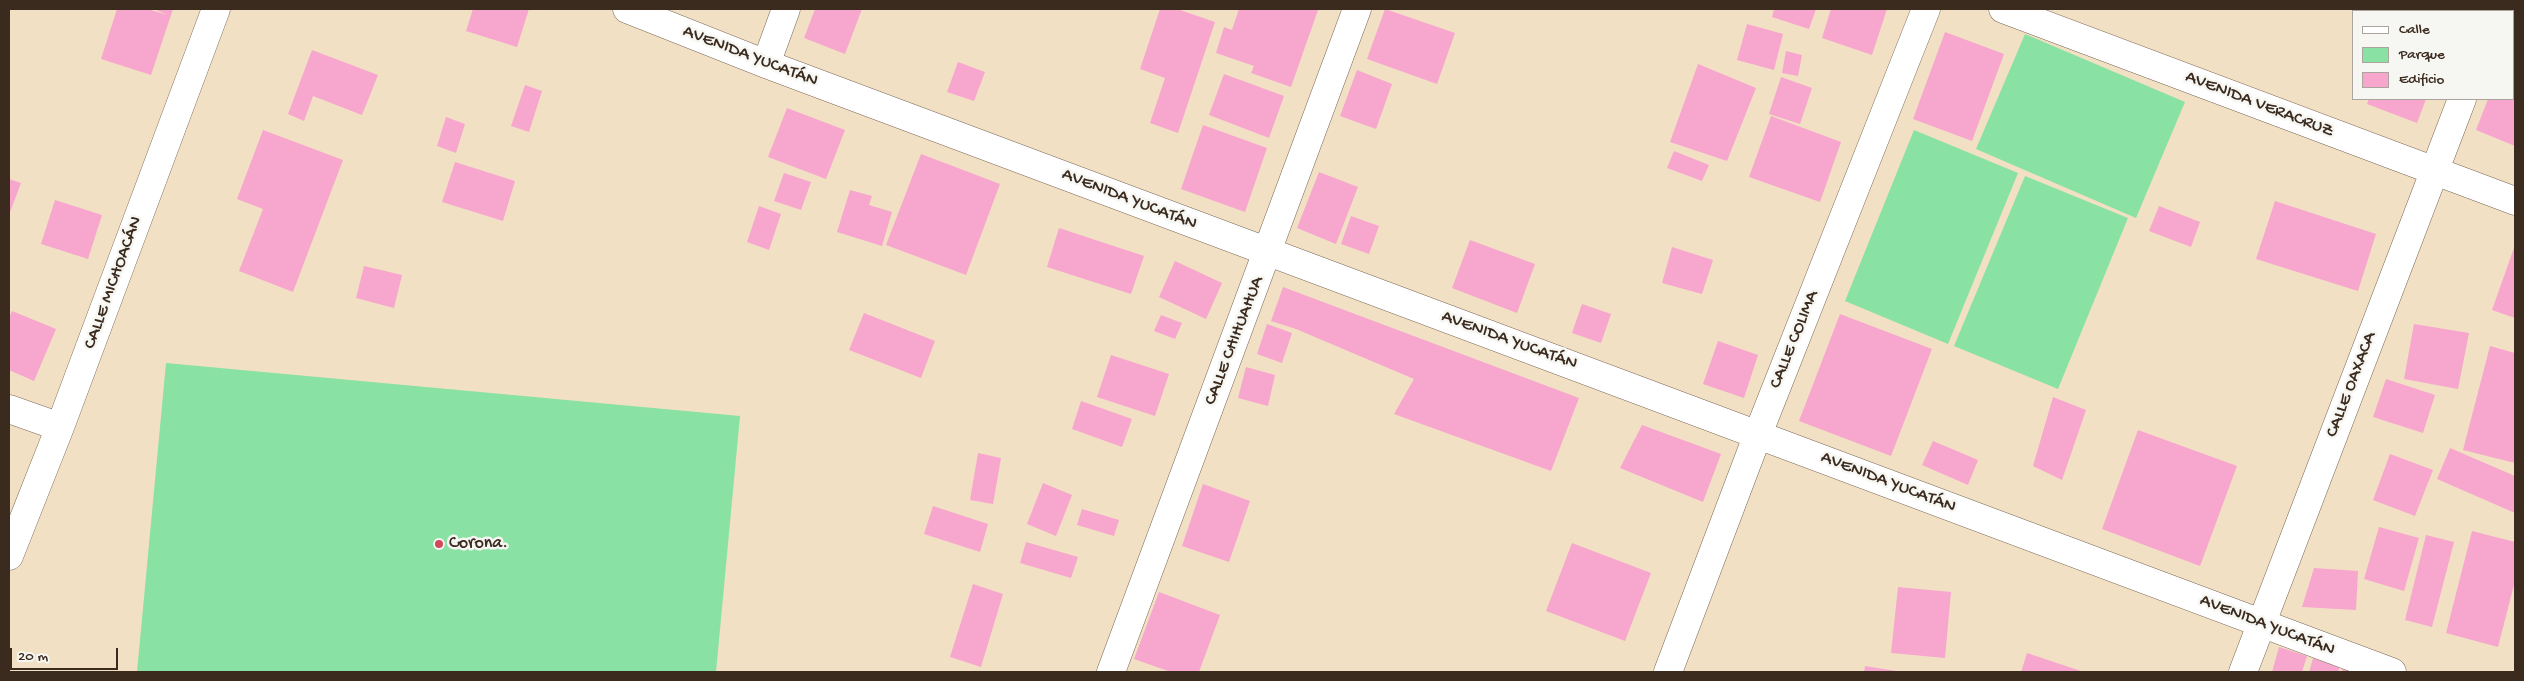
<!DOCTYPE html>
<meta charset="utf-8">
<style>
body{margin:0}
#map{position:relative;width:2524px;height:681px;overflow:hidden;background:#f2e0c5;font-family:"Gochi Hand",sans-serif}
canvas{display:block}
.frame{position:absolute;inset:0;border:10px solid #3b2a1e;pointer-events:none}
.legend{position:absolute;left:2352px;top:10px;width:162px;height:90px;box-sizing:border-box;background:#f6f6f2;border:1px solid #aba49d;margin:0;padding:6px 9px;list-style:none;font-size:15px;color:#3b2a1e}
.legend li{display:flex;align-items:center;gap:10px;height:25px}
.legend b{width:25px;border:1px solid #aba49d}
.scale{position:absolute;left:10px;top:648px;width:108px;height:22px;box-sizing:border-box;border:2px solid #3b2a1e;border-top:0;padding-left:6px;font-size:15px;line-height:18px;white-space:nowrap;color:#3b2a1e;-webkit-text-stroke:4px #f6f6f2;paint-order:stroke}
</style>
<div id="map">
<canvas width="2524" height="681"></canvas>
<div class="frame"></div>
<ul class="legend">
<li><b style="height:6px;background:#fff"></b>Calle</li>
<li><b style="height:14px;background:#8ae1a4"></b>Parque</li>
<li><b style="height:14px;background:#f7a6cd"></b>Edificio</li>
</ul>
<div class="scale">20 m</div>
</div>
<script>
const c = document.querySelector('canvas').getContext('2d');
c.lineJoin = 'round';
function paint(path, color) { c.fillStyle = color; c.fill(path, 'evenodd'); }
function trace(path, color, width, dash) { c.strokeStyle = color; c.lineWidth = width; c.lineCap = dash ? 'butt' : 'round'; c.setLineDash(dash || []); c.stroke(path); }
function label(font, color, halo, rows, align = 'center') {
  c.font = font + ' "Gochi Hand",sans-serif'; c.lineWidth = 5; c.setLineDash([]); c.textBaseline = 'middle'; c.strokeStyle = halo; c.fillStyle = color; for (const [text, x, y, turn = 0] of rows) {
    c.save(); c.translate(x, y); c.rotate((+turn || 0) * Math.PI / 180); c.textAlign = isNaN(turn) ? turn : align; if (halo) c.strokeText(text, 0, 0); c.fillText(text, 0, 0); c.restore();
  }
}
const green = new Path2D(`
 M2025 34 2185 102 2136 218 1976 149Z
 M1914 130 2018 173 1948 344 1845 301Z
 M2025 176 2128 218 2058 389 1954 346Z
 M166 363 740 416 716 672H137Z`);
const building = new Path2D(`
 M117 9H148L167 15 154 9H173L151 75 101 59Z
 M473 9H529L517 47 466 31Z
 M815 9H862L845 54 804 38Z
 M1160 9H1177L1215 22 1178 133 1150 123 1165 78 1140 69Z
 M1239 9 1318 10 1291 87 1251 73 1254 66 1216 53 1224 27 1232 30Z
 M1385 9 1455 33 1437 84 1367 59Z
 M1774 9H1816L1809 29 1772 17Z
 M1831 9H1887L1872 55 1822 38Z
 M1747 24 1783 34 1774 70 1737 60Z
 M1945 32 2004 54 1972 141 1913 119Z
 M312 50 378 75 362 115 313 96 304 121 288 114Z
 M1786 51 1802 55 1798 76 1782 73Z
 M958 62 985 72 974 101 947 92Z
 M1698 64 1756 88 1727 161 1670 142Z
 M1357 70 1392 84 1376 129 1340 116Z
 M1224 74 1284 96 1269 138 1209 115Z
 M1781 77 1812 88 1800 124 1769 114Z
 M525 85 542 91 529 132 511 126Z
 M2513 92 2515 93V146L2476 130 2488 99H2513Z
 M2369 99H2426L2417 123 2367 104Z
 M787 108 845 130 826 179 768 157Z
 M1771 116 1841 142 1820 202 1749 177Z
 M446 117 465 124 456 153 437 146Z
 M1203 125 1267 148 1245 212 1181 189Z
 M263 130 343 160 293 292 239 271 263 209 237 199Z
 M1674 151 1709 165 1702 181 1667 168Z
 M921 154 1000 184 966 275 886 245Z
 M455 162 515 181 503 221 442 202Z
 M1319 172 1358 187 1336 244 1297 228Z
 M784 173 811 182 801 210 774 201Z
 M9 179 21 183 9 215Z
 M850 190 872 196 869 205 892 212 882 246 837 232Z
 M55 200 102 215 88 259 41 244Z
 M2275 201 2376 234 2358 291 2256 259Z
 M759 206 781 214 769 250 747 242Z
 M2159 206 2200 222 2191 247 2149 231Z
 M1351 216 1379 226 1369 254 1341 244Z
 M1059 228 1144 256 1131 294 1047 267Z
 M1470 240 1535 264 1517 313 1452 288Z
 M2515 245V318L2492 310Z
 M1672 247 1713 260 1702 294 1662 283Z
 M1175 261 1222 283 1206 319 1159 297Z
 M364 266 402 275 394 308 356 298Z
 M1283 287 1579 398 1551 471 1394 414 1414 379 1296 329 1271 321Z
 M1582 304 1611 314 1601 343 1572 333Z
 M12 311 56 329 34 381 9 370V318Z
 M864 313 935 341 921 378 849 350Z
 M1840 314 1932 349 1891 456 1799 421Z
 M1161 315 1182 323 1175 339 1154 331Z
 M1267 324 1292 333 1282 363 1257 354Z
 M2414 324 2469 333 2458 389 2404 379Z
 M1718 341 1758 355 1744 398 1703 384Z
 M2490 346 2515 353V463L2463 450Z
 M1111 355 1169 374 1155 416 1097 397Z
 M1246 367 1275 375 1268 406 1238 398Z
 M2386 379 2435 395 2423 433 2373 417Z
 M2053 397 2086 410 2062 480 2033 466Z
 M1081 401 1132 419 1122 447 1072 429Z
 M1642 425 1721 454 1703 502 1620 468Z
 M2138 430 2237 466 2200 566 2102 529Z
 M1933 441 1978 460 1968 485 1922 465Z
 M2450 448 2515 476V513L2437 479Z
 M978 453 1001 458 993 504 970 500Z
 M2390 454 2433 470 2415 516 2373 500Z
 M1043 483 1072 495 1056 536 1027 524Z
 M1203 484 1250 501 1229 562 1182 546Z
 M933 506 988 524 980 552 924 534Z
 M1082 509 1119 520 1114 536 1077 525Z
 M2379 527 2419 538 2404 591 2364 579Z
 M2472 531 2515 542V581L2498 647 2446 633Z
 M2426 535 2454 542 2432 627 2405 620Z
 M1026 542 1078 557 1071 578 1020 563Z
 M1572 543 1651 573 1625 641 1546 611Z
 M2314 568 2358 571 2356 610 2302 607Z
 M973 584 1003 594 981 667 950 657Z
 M1898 587 1951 592 1945 658 1891 653Z
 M1159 592 1220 615 1199 672H1171L1134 659Z
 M2279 647 2307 656 2302 672H2272Z
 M2027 653 2084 672H2021Z
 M2313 658 2340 666 2338 672H2309Z
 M1865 666 1896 671V672H1864Z
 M2343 666 2359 672H2342Z`);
const minor = new Path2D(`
 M627 9 766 64 2392 672
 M2003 9 2515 201
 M2495 11 2496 9
 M766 64 786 9
 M9 409 60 427
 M9 556 60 427 216 9
 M1111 672 1357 9
 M1668 672 1758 434 1926 9
 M2243 672 2462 99`);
const markers = [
 [439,544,5,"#d1495b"]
];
const streetNames = [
 ["AVENIDA YUCATÁN",750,57,21],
 ["AVENIDA VERACRUZ",2259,105,21],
 ["AVENIDA YUCATÁN",1129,200,21],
 ["CALLE MICHOACÁN",114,283,-70],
 ["CALLE COLIMA",1795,340,-68],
 ["CALLE CHIHUAHUA",1235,341,-69],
 ["AVENIDA YUCATÁN",1509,341,20],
 ["CALLE OAXACA",2352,385,-69],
 ["AVENIDA YUCATÁN",1888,483,21],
 ["AVENIDA YUCATÁN",2267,626,21]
];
const poiNames = [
 ["Corona.",449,544]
];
paint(green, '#8ae1a4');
paint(building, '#f7a6cd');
trace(minor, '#7b6a58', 29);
trace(minor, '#fff', 28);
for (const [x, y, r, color] of markers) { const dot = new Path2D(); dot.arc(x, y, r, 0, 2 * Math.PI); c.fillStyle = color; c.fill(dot); trace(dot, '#f6f6f2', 2); }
label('18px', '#3b2a1e', '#f6f6f2', streetNames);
label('18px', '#3b2a1e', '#f6f6f2', poiNames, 'left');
</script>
